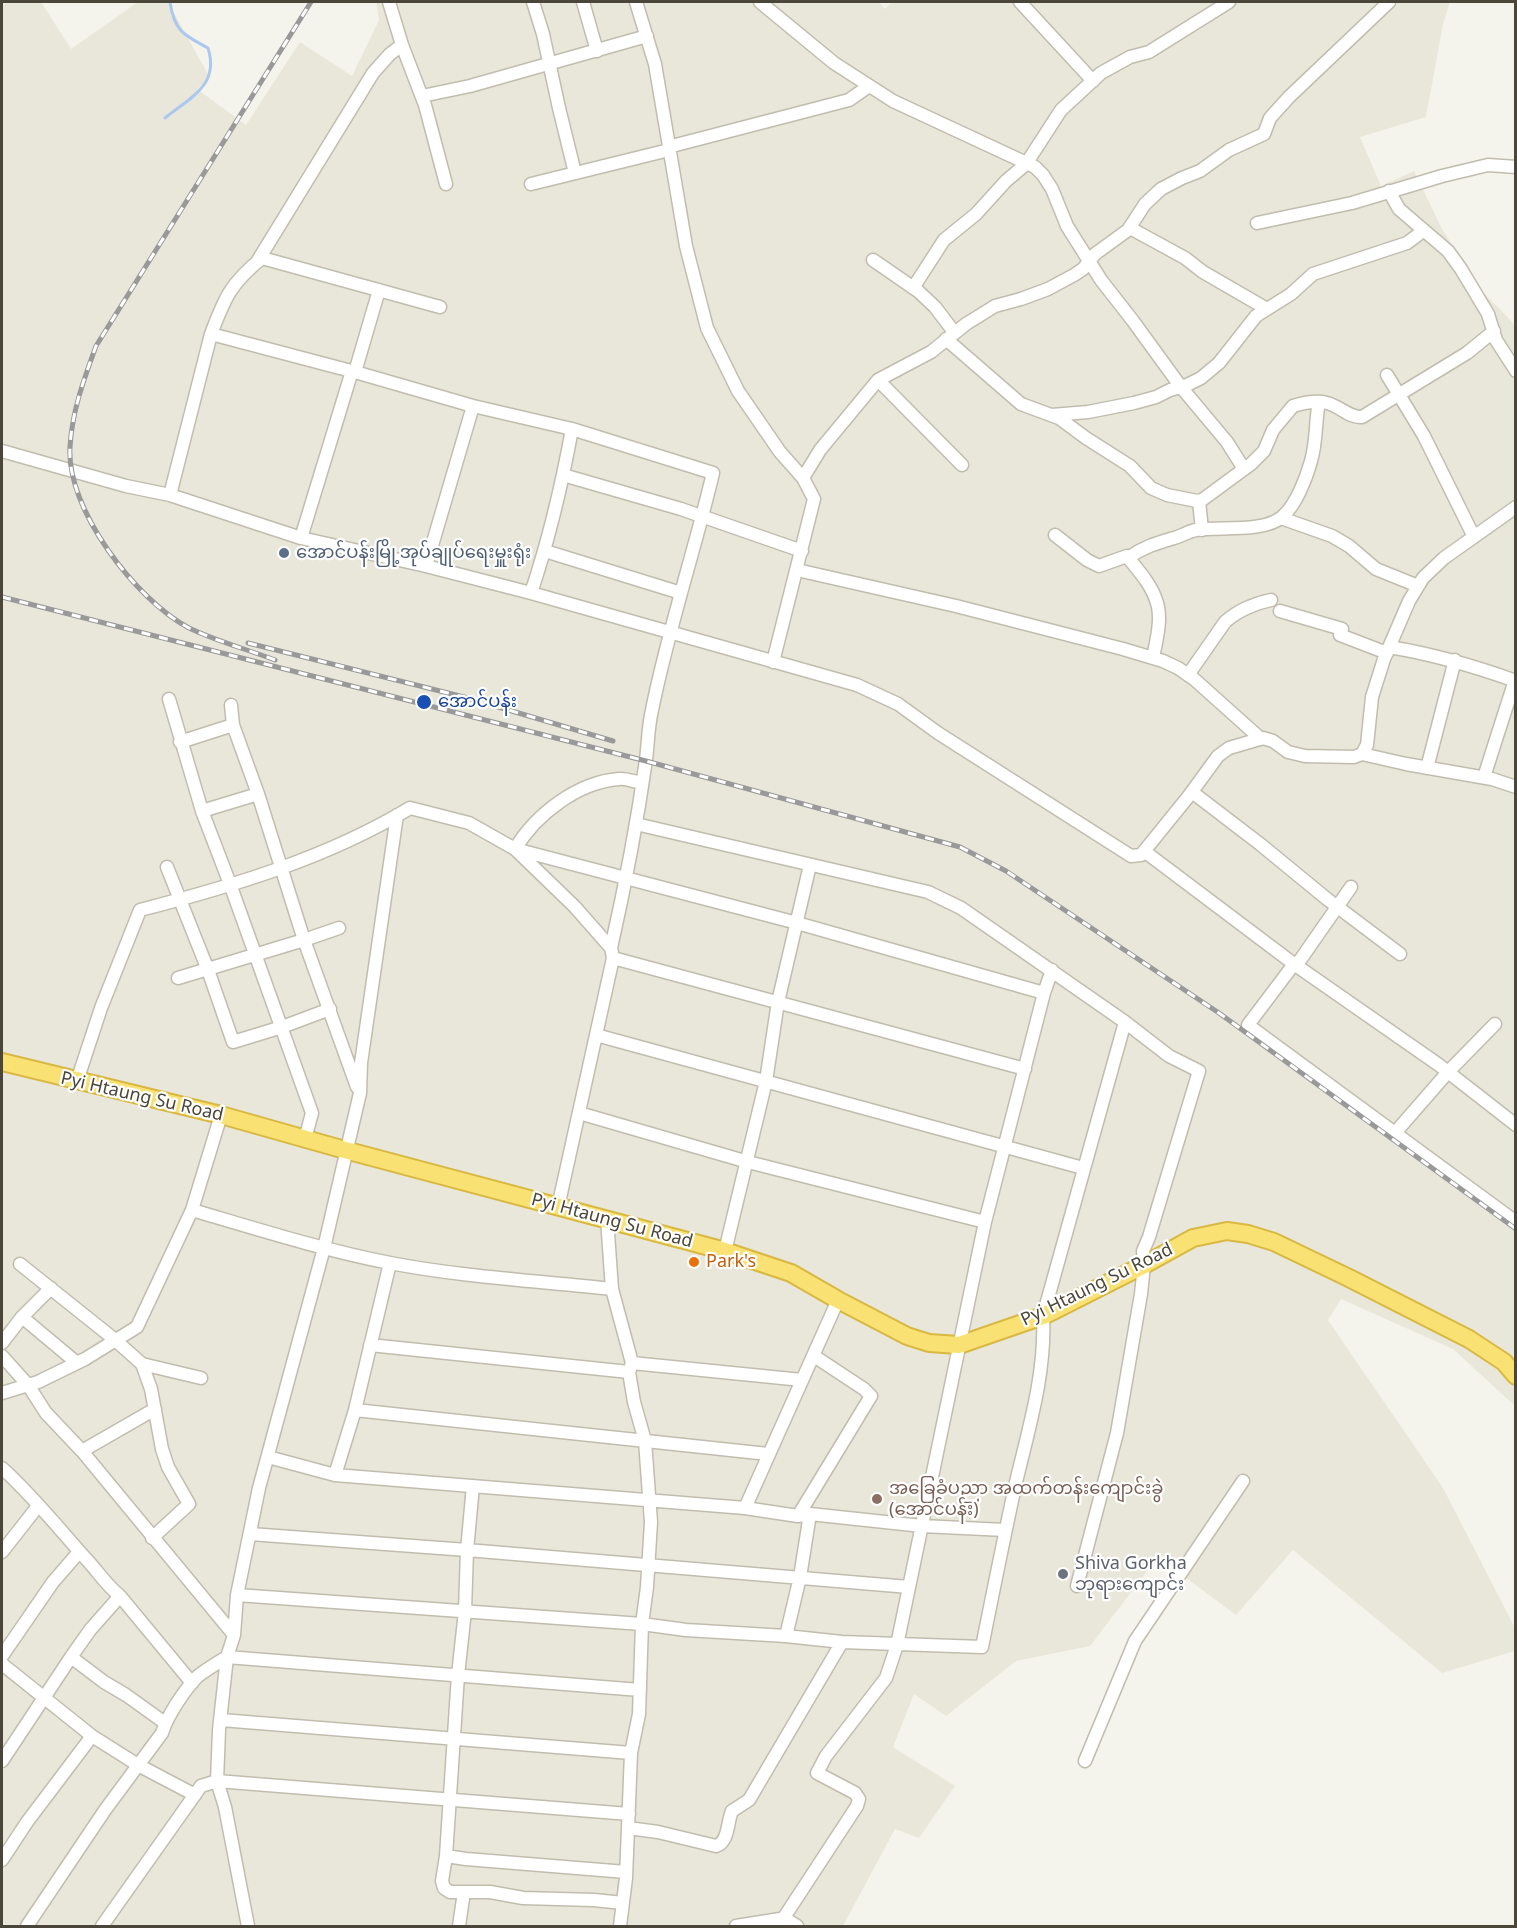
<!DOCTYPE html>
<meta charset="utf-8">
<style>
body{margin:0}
#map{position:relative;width:1517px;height:1928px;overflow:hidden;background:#f5f4ec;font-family:"Noto Sans",sans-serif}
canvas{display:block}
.frame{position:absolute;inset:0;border:3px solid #4a4639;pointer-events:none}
</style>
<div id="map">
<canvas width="1517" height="1928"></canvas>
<div class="frame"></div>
</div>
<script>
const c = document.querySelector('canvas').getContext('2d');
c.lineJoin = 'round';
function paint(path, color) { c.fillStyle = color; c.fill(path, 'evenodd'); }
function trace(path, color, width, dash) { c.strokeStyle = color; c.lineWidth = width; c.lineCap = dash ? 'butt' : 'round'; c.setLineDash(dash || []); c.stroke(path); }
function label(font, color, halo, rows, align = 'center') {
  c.font = font + ' "Noto Sans","Noto Sans Myanmar",sans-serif'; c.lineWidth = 4.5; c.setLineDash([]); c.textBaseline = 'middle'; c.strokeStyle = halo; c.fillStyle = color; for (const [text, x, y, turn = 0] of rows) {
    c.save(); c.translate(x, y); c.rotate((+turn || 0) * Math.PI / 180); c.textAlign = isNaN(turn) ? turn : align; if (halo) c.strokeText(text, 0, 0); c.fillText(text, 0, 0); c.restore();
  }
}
const residential = new Path2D(`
 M2 2H41L71 49 138 2H168L210 78 197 89 246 125 300 42 352 76 379 20 376 2H879L885 9 892 2H1450L1443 24 1426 117 1360 137 1381 186 1414 171 1442 229 1481 290 1513 323 1515 328V1406L1453 1349 1341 1299 1328 1320 1443 1488 1515 1628V1651L1442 1673 1293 1550 1236 1615 1158 1557 1090 1646 1016 1661 946 1716 914 1694 893 1747 955 1786 919 1838 895 1829 843 1926H2Z`);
const stream = new Path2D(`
 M165 118C189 98 220 86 208 48 183 35 174 30 170 2`);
const minor = new Path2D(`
 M389 2 402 45 425 105 446 184
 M533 2 543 34 559 108 575 173
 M583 2 597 51
 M636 2 655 64 686 246 707 328 738 391 780 452 803 478 814 499 773 662
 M760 2 834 63 893 101 1035 167 1043 175 1052 189 1067 226 1101 280 1133 321 1181 387 1227 442 1244 469
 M1020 2 1093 81
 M422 96 470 86 647 36
 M668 147 849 100 869 86
 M531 184 669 150
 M1389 191 1399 209 1448 251 1461 269 1488 314 1496 340 1516 371
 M1257 223 1352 203 1442 176 1488 165 1516 167
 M1130 228 1185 258 1203 272 1267 309
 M873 260 918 291 935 307 954 332
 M257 262 373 73 390 54 402 45
 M913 288 944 240 976 214 1006 181 1026 164 1061 110 1101 73 1130 57 1149 52 1229 2
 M211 334 355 372 473 406 572 429C562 484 549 539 531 593
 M946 339 1021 404 1059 418 1086 438 1130 466 1151 488 1167 495 1197 501 1202 500 1251 464 1264 451 1273 430 1293 406C1303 403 1316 400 1327 403 1340 406 1349 418 1362 417L1467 353 1494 331
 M355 372 379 290
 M1387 375 1424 436 1474 537
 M878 380 962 465
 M1052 415 1088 412 1134 403 1156 397 1170 390 1187 385 1201 378 1219 363 1256 316 1291 294 1313 274 1407 243 1423 231
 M2 451 126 486 170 495 301 538 426 566 531 593 857 685 898 704 938 733 1131 856 1141 855 1188 797 1218 756 1229 748 1263 738 1273 741 1288 752 1305 756 1354 757 1362 754 1367 745 1372 697 1384 659 1409 601 1423 578 1444 558 1516 507
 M563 475 681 509 802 551
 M803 478 820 450 878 380 931 352 966 324 995 306 1021 299 1048 289 1074 275 1083 269 1095 254 1128 230 1145 204 1161 189 1182 178 1200 171 1229 150 1264 134 1270 118 1289 97 1389 2
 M170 495 211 334C225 297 231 283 262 258L440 307
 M1199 501 1202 530
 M1281 518 1332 536 1349 546 1376 569 1418 586
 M1055 535 1087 560 1099 566 1127 556C1137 569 1151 584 1156 600 1163 618 1156 641 1153 658
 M301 538 352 371
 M545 551 681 593
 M1128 558C1143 547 1157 543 1174 538 1182 536 1189 531 1196 530 1219 526 1263 533 1282 517 1296 505 1306 479 1311 461 1317 441 1315 421 1319 402
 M426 566 473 406
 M797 570 956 606 1123 649 1163 661 1178 668 1194 679 1261 739
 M1280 611 1342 629 1340 635 1387 653
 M1389 647C1433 654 1474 666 1516 681
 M1188 675 1225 622C1237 611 1255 603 1271 600
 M169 699 202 811 230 884 312 1113 305 1139
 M231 705 233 725 258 794 304 940 357 1087
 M180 742 233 725
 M1362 754 1406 764 1492 779 1516 787
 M1427 768 1455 660
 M1484 777 1515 680
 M642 783C635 782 626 778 619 779 578 782 536 814 515 849L797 923 1044 993
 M1192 792 1260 844 1327 899 1400 954
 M202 811 258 794
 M636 824 928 892 961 908 1125 1022 1169 1056 1199 1071 1149 1237 1143 1251 1144 1265 1141 1294 1117 1433 1077 1586
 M1144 851 1294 964 1248 1025 1516 1222
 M167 867 208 970 233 1042 282 1027 330 1009
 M613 958 1025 1069
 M1294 964 1439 1065 1516 1125
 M1296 966 1351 887
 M178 978 304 940 339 928
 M596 1035 1083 1168
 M77 1081 101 1008 140 910C233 886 327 858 410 808L469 823 515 849 575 907 611 948
 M579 1113 748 1162 985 1222
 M1394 1134 1448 1072 1495 1024
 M558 1207 613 958 611 948C625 886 637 823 646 760 648 744 648 727 652 710 668 630 694 553 713 473L572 429
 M192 1210C257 1229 323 1250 390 1263 463 1277 538 1281 612 1289
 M607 1219 612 1289 632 1363 629 1372 634 1402 645 1441 651 1522 647 1587 642 1624 639 1714 631 1753 626 1878 620 1926
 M725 1251 766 1081 778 1002 810 865
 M20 1264 114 1339 142 1364 201 1378
 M22 1317 77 1363
 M2 1343 22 1317 51 1288
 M370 1345 629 1372
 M2 1356 28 1385 46 1413 82 1451 234 1635
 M632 1363 802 1380
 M142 1364 151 1389 162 1449 168 1467 189 1504 152 1538
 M2 1393 38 1382 85 1359 137 1327 192 1210 221 1115
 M355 1410 768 1454
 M82 1451 155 1409
 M268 1457 335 1475 745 1508 798 1516 810 1514 922 1526 1005 1530
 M2 1468C33 1496 60 1530 88 1561 99 1573 107 1586 120 1596L192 1683
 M335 1475 355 1410 390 1263
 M473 1486 467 1550 465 1611 458 1675 446 1856 466 1859 626 1872
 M745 1508 838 1300
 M798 1516 871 1396 864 1389 814 1356
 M250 1534 467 1550 909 1587
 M2 1552 38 1506
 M237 1595 642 1624 686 1630 786 1636 842 1642 982 1647C993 1592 1004 1537 1016 1482 1029 1428 1046 1372 1043 1316L1125 1022
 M786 1636 800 1577 810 1514
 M2 1656 53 1582 79 1552
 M71 1657 104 1682 126 1695 165 1723
 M2 1664 92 1736 138 1765 195 1795
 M221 1720 631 1753
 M2 1761 71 1657 90 1630 120 1596
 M1085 1761 1135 1641 1243 1481
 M628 1828 658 1832 716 1846C729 1842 727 1822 732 1811L749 1800 842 1642
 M446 1856 442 1881 444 1888 450 1892H490L523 1898 594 1900 623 1903
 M2 1860 27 1822 92 1736
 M783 1919 857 1806 859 1799 855 1793 817 1773 826 1756 886 1678 897 1645 985 1222 1044 993 1052 970
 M27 1926 105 1810 162 1733C167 1716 185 1689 198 1676 207 1669 217 1663 227 1657L640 1690
 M102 1926 201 1786 217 1781 629 1814
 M248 1926 225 1807 217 1781 219 1730 227 1657 234 1635 237 1595 259 1488 324 1248 360 1093 361 1063 397 815
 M459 1926 464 1892
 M736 1926 780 1919 787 1920 797 1926`);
const highway = new Path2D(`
 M2 1062 221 1115 345 1150 725 1251 791 1273 838 1300 907 1336 929 1343 959 1345 1043 1316 1144 1265 1193 1238 1227 1231 1248 1234 1274 1242 1349 1278 1469 1339 1504 1362 1516 1376`);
const rail = new Path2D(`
 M2 597 646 761 960 847 1006 871 1219 1013 1516 1229
 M248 643 468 698 613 741
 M275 660C246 649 216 641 189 628 136 600 66 509 70 447 72 411 84 379 96 346L311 2`);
const markers = [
 [284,553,6,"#5c6f8a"],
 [424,702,8,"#1a4fb4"],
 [694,1262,6,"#e8710a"],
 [877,1499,6,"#8d6e63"],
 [1063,1574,6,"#6b7280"]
];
const serviceNames = [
 ["အောင်ပန်းမြို့အုပ်ချုပ်ရေးမှူးရုံး",296,553]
];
const transitNames = [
 ["အောင်ပန်း",438,702]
];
const streetNames = [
 ["Pyi Htaung Su Road",142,1097,13],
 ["Pyi Htaung Su Road",612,1221,15],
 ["Pyi Htaung Su Road",1097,1285,-26]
];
const foodNames = [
 ["Park's",706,1262]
];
const educationNames = [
 ["အခြေခံပညာ အထက်တန်းကျောင်းခွဲ",889,1489],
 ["(အောင်ပန်း)",889,1510]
];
const worshipNames = [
 ["Shiva Gorkha",1075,1564],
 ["ဘုရားကျောင်း",1075,1585]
];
paint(residential, '#e9e7da');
trace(stream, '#abc9ef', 3);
trace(minor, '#c1bdae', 15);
trace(highway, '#d9b842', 20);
trace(minor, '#fff', 12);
trace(highway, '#f9e173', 16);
trace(rail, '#999', 5);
trace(rail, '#fff', 3, [9]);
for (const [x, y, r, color] of markers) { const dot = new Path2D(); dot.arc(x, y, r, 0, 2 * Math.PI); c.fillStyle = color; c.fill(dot); trace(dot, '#fff', 2); }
label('18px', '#4e5e75', '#fff', serviceNames, 'left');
label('18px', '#164399', '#fff', transitNames, 'left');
label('18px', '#4a4639', '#fff', streetNames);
label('18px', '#c56008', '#fff', foodNames, 'left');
label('18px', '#785e54', '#fff', educationNames, 'left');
label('18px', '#5b616d', '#fff', worshipNames, 'left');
</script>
